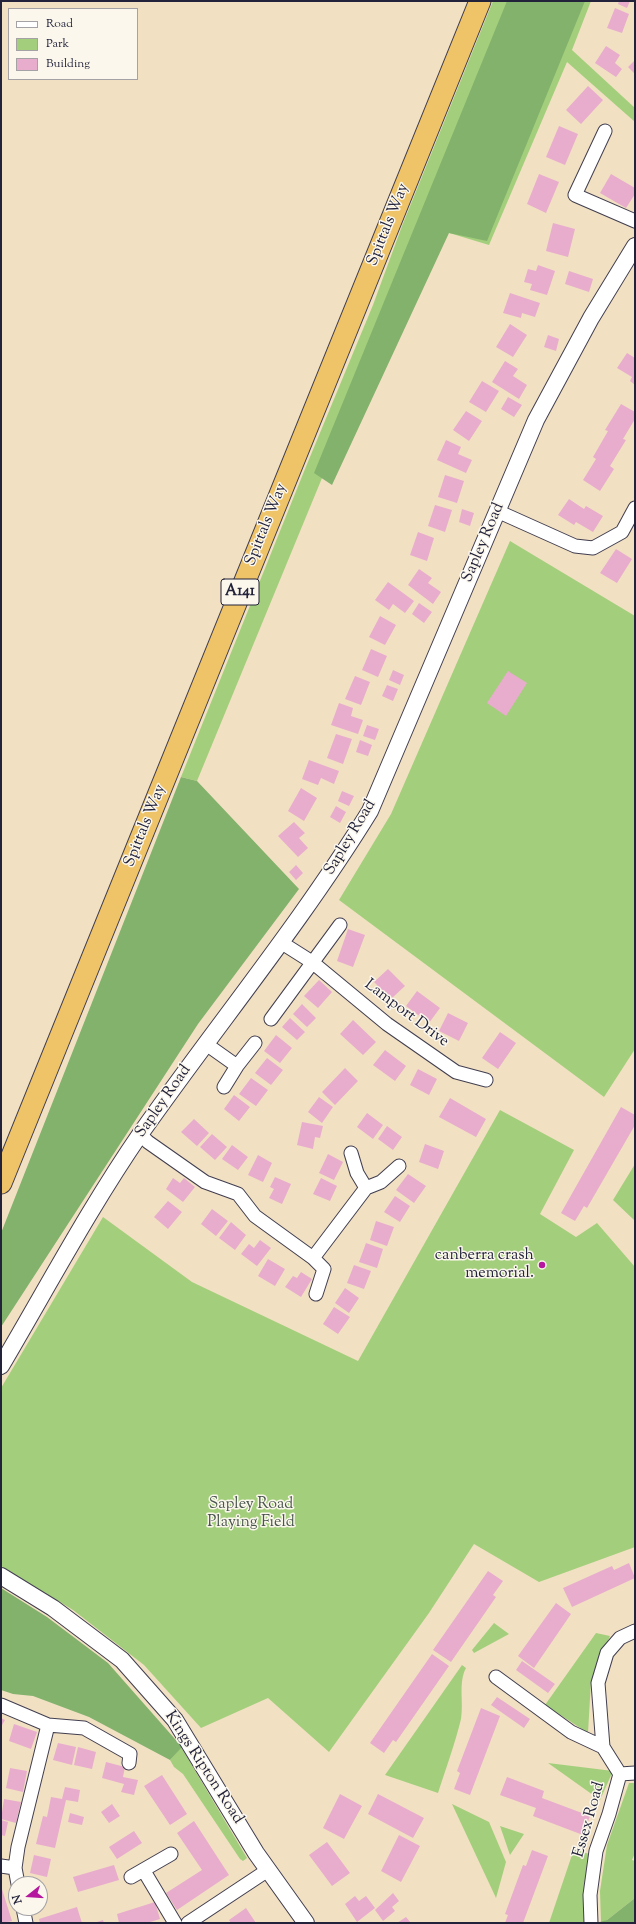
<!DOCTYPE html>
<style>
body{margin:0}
#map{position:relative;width:636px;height:1924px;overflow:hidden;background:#f2e0c3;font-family:"Sorts Mill Goudy",serif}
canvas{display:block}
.frame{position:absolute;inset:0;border:2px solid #22223b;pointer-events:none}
.legend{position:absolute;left:8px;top:8px;width:130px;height:72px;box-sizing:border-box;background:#fbf7ec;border:1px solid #a4a2a5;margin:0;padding:5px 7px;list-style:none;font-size:12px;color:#22223b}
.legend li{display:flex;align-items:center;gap:8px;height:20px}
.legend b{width:20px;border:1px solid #a4a2a5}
.north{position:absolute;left:8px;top:1876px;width:40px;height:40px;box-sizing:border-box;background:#fbf7ec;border:1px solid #a4a2a5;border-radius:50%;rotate:253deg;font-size:11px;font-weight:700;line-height:16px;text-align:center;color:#22223b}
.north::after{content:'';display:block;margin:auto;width:14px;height:18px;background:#b5179e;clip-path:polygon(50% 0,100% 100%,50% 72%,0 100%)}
</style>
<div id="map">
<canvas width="636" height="1924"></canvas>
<div class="frame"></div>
<ul class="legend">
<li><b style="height:5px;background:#fff"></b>Road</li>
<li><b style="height:11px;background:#a3cf7c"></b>Park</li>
<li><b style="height:11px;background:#e8adcc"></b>Building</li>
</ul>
<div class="north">N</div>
</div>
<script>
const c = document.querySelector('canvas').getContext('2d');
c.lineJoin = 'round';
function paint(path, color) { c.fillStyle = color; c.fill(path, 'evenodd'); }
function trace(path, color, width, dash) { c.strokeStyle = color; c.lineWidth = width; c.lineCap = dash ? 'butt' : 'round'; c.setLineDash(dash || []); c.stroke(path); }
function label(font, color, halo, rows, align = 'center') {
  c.font = font + ' "Sorts Mill Goudy",serif'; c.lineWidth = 3; c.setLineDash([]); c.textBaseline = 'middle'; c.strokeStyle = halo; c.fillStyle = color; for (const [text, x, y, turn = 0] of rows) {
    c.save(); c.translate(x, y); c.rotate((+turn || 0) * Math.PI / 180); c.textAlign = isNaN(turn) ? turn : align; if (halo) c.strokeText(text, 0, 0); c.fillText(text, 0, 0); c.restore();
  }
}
const green = new Path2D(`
 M493 1H591L572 50 635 108V122L567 62 489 245 426 226 197 781 181 777 305 469 373 305 402 226Z
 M510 541 635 616V1049L604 1097 339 900 391 814Z
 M500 1110 574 1150 540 1214 576 1237 597 1223 635 1267V1547L539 1582 474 1544 429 1613 329 1752 268 1698 201 1728 144 1665 73 1610 1 1566V1388L103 1217 192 1282 358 1361Z
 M635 1164V1218L634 1220 613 1200Z
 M494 1623 509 1634 474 1653 472 1650Z
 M596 1633 610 1636 591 1681 588 1733 545 1705Z
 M462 1665 466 1668C458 1683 464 1702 461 1719 455 1744 446 1768 438 1793L385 1775Z
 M181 1747 247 1858 243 1861 240 1859 183 1774 174 1767 170 1760Z
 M548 1763 613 1771 600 1800Z
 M629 1783H635V1853L632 1860 635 1861V1898L607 1920 601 1923 600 1891 607 1845Z
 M452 1804 489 1822 506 1862 496 1898Z
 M500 1826 524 1834 510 1855Z
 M574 1849 589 1854 584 1923H549Z`);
const forest = new Path2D(`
 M507 1H585L487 241 449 233 332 485 314 473Z
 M181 777 197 781 299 889 198 1024 1 1327V1233Z
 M1 1588 47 1617 108 1663 182 1747 170 1760 89 1717 33 1696 13 1694 1 1690Z
 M635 1898V1923H596L607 1920Z`);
const building = new Path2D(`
 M619 1H630L627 8 618 4Z
 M615 8 629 14 622 33 607 28Z
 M606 46 620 55 615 63 622 69 616 77 595 63Z
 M635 60V74L628 67Z
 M588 86 603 100 581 124 566 110Z
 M559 126 578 134 565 165 546 157Z
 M539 174 559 182 546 213 527 204Z
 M611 174 635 188V194L626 208 600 193Z
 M553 223 575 229 568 257 546 251Z
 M538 265 555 271 547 295 530 290 532 284 524 282 528 269 536 271Z
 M569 271 593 279 589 292 565 284Z
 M510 293 540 303 535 317 522 313 521 318 503 313Z
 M510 324 527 335 513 357 496 347Z
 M548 335 559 339 556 351 544 347Z
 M627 353 635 358V385L630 381 632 377 617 368Z
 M505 361 518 369 513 376 527 385 519 399 492 382Z
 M482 381 499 391 486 412 469 402Z
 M508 397 522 405 514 417 501 409Z
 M621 404 635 412V419L623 439 626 440 610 466 614 469 600 491 583 480 596 459 593 457 608 431 605 430Z
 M466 411 482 421 469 441 453 430Z
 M446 440 461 447 458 454 472 460 466 473 437 460Z
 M445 475 464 481 457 503 438 497Z
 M569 499 584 509 586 506 603 516 593 532 576 522 574 525 558 515Z
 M435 505 452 510 445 532 428 526Z
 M462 509 474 513 470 526 459 522Z
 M418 532 434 538 427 561 410 555Z
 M616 549 632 559 617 583 600 573Z
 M419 569 432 578 428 583 441 592 433 604 408 585Z
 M388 582 414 601 405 613 393 604 389 610 375 600Z
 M419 603 432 612 424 623 412 614Z
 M380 616 396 625 385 645 369 637Z
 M371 649 387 656 378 677 362 670Z
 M393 670 404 675 400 685 389 680Z
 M508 671 527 683 506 716 487 703Z
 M355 676 370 682 361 705 345 699Z
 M387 685 398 689 393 701 382 696Z
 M339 703 353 708 351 716 363 720 358 734 331 725Z
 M367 725 379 729 375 740 363 736Z
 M336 734 352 739 343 764 327 758Z
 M360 740 372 745 368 756 356 752Z
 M309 760 339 771 334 784 321 778 318 785 302 779Z
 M301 788 317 798 304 821 288 811Z
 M342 791 354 796 349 806 338 801Z
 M336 806 346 812 340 823 330 817Z
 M294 822 305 833 299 838 308 848 298 857 278 836Z
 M296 865 303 873 296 880 289 872Z
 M348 929 365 935 353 967 337 961Z
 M388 969 405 986 391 999 374 982Z
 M319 980 332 992 318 1008 304 996Z
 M417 991 440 1008 429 1023 406 1006Z
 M302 1004 316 1018 307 1027 293 1014Z
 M448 1013 468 1023 459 1041 439 1031Z
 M290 1018 305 1032 297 1040 282 1027Z
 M353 1020 376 1042 363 1055 340 1034Z
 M500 1032 516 1043 498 1069 482 1058Z
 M276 1035 292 1048 280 1063 264 1051Z
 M385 1050 406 1066 395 1081 373 1065Z
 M267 1058 283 1070 271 1085 255 1073Z
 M345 1068 358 1081 335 1105 322 1092Z
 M418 1069 437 1079 429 1095 410 1085Z
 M251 1078 268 1090 256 1106 239 1094Z
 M234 1095 250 1107 239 1121 224 1109Z
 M319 1097 333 1107 322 1123 308 1112Z
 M450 1098 486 1119 476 1137 439 1117Z
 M621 1107 635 1115V1125L587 1208 584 1206 575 1221 561 1213Z
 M367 1113 383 1125 373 1139 357 1127Z
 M194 1119 209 1133 197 1146 181 1132Z
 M302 1122 323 1126 320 1138 315 1137 313 1149 297 1145Z
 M387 1126 402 1137 393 1150 378 1139Z
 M212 1134 227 1147 215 1160 200 1147Z
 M425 1144 444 1151 438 1169 419 1162Z
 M232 1145 248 1157 238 1170 222 1159Z
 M328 1154 343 1162 334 1180 319 1173Z
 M258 1155 272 1163 263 1182 248 1175Z
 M408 1174 426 1186 414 1203 396 1190Z
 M275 1177 291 1184 282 1204 269 1198 274 1189 270 1187Z
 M173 1178 180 1183 184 1178 195 1187 183 1202 166 1189Z
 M321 1178 337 1186 330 1201 313 1194Z
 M395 1196 410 1206 400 1222 384 1212Z
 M168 1201 182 1212 168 1229 154 1217Z
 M212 1209 228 1221 216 1236 201 1224Z
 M376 1221 394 1227 387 1246 370 1240Z
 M231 1222 246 1235 235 1250 219 1238Z
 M260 1240 271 1248 257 1266 241 1254 249 1244 254 1248Z
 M366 1243 383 1249 377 1268 359 1262Z
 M268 1259 285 1269 275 1286 258 1276Z
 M354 1265 371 1271 364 1289 347 1283Z
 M301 1272 312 1279 301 1297 285 1287 293 1276 297 1278Z
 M345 1288 359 1298 349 1313 335 1303Z
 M334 1307 350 1317 338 1334 323 1324Z
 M629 1563 635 1578 572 1607 563 1588 612 1566 614 1570Z
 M488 1571 503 1581 493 1595 496 1597 451 1662 433 1650Z
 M556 1603 571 1614 534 1668 518 1656Z
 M432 1654 449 1666 396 1742 393 1740 384 1753 370 1743Z
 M522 1661 555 1684 548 1693 516 1670Z
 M497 1697 530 1719 524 1728 491 1705Z
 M481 1708 500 1716 470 1795 454 1789 460 1773 457 1771Z
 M1 1718 5 1720 1 1727Z
 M14 1724 37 1732 31 1749 9 1741Z
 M58 1743 76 1747 72 1765 53 1760Z
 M78 1747 96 1752 92 1769 74 1765Z
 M106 1762 125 1767 123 1777 138 1780 134 1795 121 1792 124 1784 102 1778Z
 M10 1768 27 1771 23 1792 6 1788Z
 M162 1775 187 1814 170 1825 144 1786Z
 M507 1777 544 1791 542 1798 590 1816 583 1835 533 1816 536 1808 500 1795Z
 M65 1787 80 1790 78 1802 66 1800 55 1848 36 1844 43 1816 47 1817 51 1797 62 1799Z
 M340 1794 362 1806 344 1839 323 1828Z
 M378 1794 424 1818 413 1838 368 1814Z
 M4 1799 21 1802 16 1823 1 1819Z
 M112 1804 120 1816 109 1823 101 1812Z
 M70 1813 84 1817 82 1825 68 1822Z
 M1 1820 8 1822 5 1836 1 1835Z
 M194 1821 229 1875 177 1910 166 1893 202 1870 177 1833Z
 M134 1831 142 1843 117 1859 109 1847Z
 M399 1835 420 1846 401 1882 381 1871Z
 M327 1842 350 1873 332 1886 309 1855Z
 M532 1850 548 1856 523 1923H505L508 1915 505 1914 523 1865 526 1866Z
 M34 1855 51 1859 47 1877 30 1873Z
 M114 1865 119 1880 78 1892 73 1877Z
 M1 1886 12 1921 3 1923H1Z
 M393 1893 399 1901 392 1907 395 1911 383 1921 375 1910Z
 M355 1896 359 1901 366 1896 375 1908 357 1922 345 1904Z
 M155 1902 160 1919 147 1923H119L117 1914Z
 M77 1907 82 1923H40L39 1919Z
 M246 1908 256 1923H231L229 1920Z
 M406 1917 411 1923H397Z
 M103 1920 104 1923H94Z`);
const minor = new Path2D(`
 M605 131 575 195 635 221
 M497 511 575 546 593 548 622 532 635 508
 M282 943 312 962 387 1024 456 1072 486 1080
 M271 1019 340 925
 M206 1044 237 1066
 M224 1087 237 1066 255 1043
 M141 1135 148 1142 205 1182 238 1194 255 1216 313 1258 324 1269 316 1294
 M351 1153 357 1173 366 1188 381 1182 399 1166
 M313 1258 366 1188
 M496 1677 571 1732 603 1747 620 1774 609 1814 596 1851 590 1895 591 1923
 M1 1705 48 1725 84 1728 130 1754 129 1763
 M603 1747 598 1683 607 1653 620 1638 635 1631
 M620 1774 635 1773
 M1 1866 15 1868
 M144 1871 175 1923
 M131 1877 171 1854
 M18 1884 15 1868 18 1847 48 1725
 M23 1908 26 1923
 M188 1923 268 1870`);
const tertiary = new Path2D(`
 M1 1366C47 1288 90 1207 141 1133 217 1025 301 923 370 811L536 420 591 318 635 246
 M1 1576 53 1608 122 1660 175 1720 256 1853 306 1923`);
const trunk = new Path2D(`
 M1 1183 480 1`);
const markers = [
 [542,1265,4,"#b5179e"]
];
const shields = [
 [240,592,38]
];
const shieldNames = [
 ["A141",240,592]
];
const streetNames = [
 ["Spittals Way",389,225,-68],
 ["Spittals Way",267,525,-68],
 ["Sapley Road",484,543,-67],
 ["Spittals Way",146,826,-68],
 ["Sapley Road",351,838,-59],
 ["Lamport Drive",406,1014,37],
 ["Sapley Road",164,1102,-55],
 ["Kings Ripton Road",203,1768,57],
 ["Essex Road",590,1820,-74]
];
const poiNames = [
 ["canberra crash",534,1256],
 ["memorial.",534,1274]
];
const parkNames = [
 ["Sapley Road",251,1505],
 ["Playing Field",251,1523]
];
paint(green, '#a3cf7c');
paint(forest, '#82b26c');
paint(building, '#e8adcc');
trace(minor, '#413e4f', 15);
trace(tertiary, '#413e4f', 18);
trace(trunk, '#413e4f', 23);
trace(minor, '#fff', 13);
trace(tertiary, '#fff', 16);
trace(trunk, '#efc469', 21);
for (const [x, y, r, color] of markers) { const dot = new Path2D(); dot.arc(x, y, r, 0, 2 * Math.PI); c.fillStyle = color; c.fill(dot); trace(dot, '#fbf7ec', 1.5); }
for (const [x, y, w] of shields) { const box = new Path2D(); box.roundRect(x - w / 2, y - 13, w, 26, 3); c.fillStyle = '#fbf7ec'; c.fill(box); trace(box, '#22223b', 1); }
label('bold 15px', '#22223b', null, shieldNames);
label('16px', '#22223b', '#fbf7ec', streetNames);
label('16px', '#22223b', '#fbf7ec', poiNames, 'right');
label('16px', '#49564e', '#fbf7ec', parkNames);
</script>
